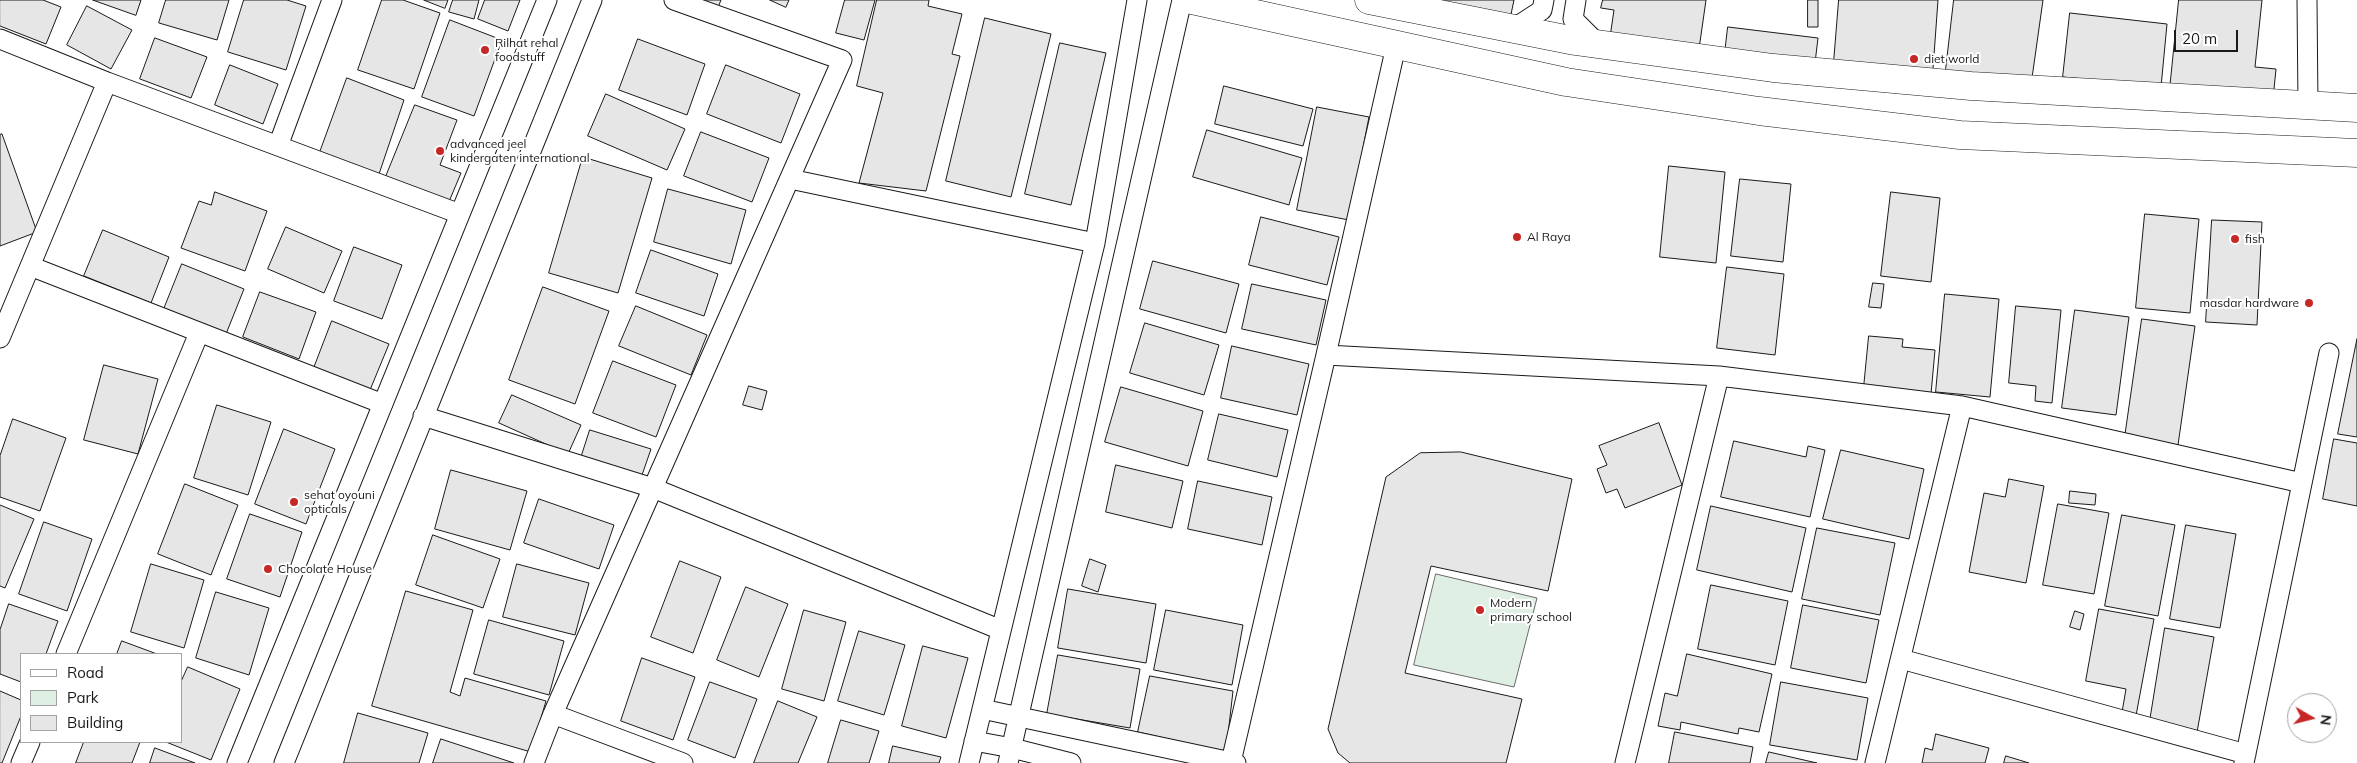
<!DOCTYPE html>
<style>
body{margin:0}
#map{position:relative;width:2357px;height:763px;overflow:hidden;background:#fff;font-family:Mulish,sans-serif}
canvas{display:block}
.legend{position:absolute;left:20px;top:653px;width:162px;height:90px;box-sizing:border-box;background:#fff;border:1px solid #a3a3a3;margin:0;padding:6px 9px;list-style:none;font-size:15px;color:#1a1a1a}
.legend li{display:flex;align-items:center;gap:10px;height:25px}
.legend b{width:25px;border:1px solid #a3a3a3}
.north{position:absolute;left:2287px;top:693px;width:50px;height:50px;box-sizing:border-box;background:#fff;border:1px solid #a3a3a3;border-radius:50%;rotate:98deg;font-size:14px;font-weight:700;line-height:20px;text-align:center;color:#1a1a1a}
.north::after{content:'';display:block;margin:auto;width:18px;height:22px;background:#c62828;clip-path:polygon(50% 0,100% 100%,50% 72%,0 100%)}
.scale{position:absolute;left:2174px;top:30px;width:64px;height:22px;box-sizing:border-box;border:2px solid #1a1a1a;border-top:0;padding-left:6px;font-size:15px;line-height:18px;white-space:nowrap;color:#1a1a1a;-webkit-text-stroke:4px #fff;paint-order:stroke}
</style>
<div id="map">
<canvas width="2357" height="763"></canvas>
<ul class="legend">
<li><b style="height:6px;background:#fff"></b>Road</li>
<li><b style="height:14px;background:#e0efe3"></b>Park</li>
<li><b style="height:14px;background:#e6e6e6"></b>Building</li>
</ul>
<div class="north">N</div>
<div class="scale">20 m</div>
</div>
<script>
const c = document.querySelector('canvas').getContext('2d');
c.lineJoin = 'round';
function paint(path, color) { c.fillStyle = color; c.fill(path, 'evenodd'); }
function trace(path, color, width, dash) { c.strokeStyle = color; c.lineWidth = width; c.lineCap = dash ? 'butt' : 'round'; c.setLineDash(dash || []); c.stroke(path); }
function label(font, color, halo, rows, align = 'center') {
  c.font = font + ' Mulish,sans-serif'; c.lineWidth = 4; c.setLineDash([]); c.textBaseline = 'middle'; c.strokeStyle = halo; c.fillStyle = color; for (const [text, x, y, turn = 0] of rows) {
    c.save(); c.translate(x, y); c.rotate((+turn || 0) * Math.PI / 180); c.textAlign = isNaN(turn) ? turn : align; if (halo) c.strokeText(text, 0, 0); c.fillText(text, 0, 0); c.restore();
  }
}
const green = new Path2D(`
 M1436 574 1537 598 1514 687 1414 665Z`);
const building = new Path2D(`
 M0 0H43L61 7 46 44 0 26Z
 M93 0H141L136 15Z
 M166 0H229L217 40 159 23Z
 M244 0H287L306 6 286 70 228 52Z
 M382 0H403L440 13 414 89 358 70Z
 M424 0H448L445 8Z
 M453 0H479L474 19 449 12Z
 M485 0H520L508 31 478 19Z
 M693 0H721L717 10Z
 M770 0H789L786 7Z
 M845 0H875L864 40 836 33Z
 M877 0H929L928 6 962 14 952 54 960 56 926 191 859 183 883 93 857 86Z
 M1411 0H1514L1509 24Z
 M1603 0H1706L1698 56 1609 44 1614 10 1601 8Z
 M1808 0H1818V27H1808Z
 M1839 0H1938L1933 69 1834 62Z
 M1954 0H2043L2031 85 1945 78Z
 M2179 0H2262L2255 67 2276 69 2273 99 2170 89Z
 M87 6 132 30 111 69 67 45Z
 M2070 13 2167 24 2161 87 2063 77Z
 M985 18 1051 34 1011 197 946 181Z
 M450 20 502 40 474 116 422 97Z
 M1728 27 1818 38 1815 63 1725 53Z
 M155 38 207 57 191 98 140 79Z
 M638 39 705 64 687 115 619 90Z
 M1060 43 1106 53 1071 205 1025 194Z
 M230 65 278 84 263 124 215 105Z
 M726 65 800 94 781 143 707 114Z
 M347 78 404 100 378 177 319 155Z
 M1224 86 1313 109 1303 146 1215 124Z
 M606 94 685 129 667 170 588 136Z
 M415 105 457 120 440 165 461 173 448 204 385 179Z
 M1317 107 1369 117 1349 220 1297 210Z
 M1207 130 1302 158 1289 205 1193 177Z
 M701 132 769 158 752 202 684 176Z
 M2 134 37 232 0 246V135Z
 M583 157 652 178 618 293 549 273Z
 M1669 166 1725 172 1716 263 1660 257Z
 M1740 179 1791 184 1783 262 1731 256Z
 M668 189 746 210 731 264 654 242Z
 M215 192 267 211 245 271 181 248 199 201 211 205Z
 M1891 192 1940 198 1931 282 1881 276Z
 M2145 214 2199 219 2190 313 2136 308Z
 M1261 217 1339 237 1327 285 1249 265Z
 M2212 220 2262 222 2257 325 2206 322Z
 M286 227 342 251 324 293 268 269Z
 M103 230 169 257 151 303 84 276Z
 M354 247 402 265 382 319 334 301Z
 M651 250 718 274 704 316 636 293Z
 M1153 261 1239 284 1226 333 1140 309Z
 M182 264 244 289 226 334 164 309Z
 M1727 267 1784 274 1775 355 1717 348Z
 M1873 283 1884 284 1881 308 1869 307Z
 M1252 284 1326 300 1316 345 1242 329Z
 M543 287 609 311 575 404 509 380Z
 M260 292 316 312 299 359 243 337Z
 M1945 294 1999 299 1990 397 1936 392Z
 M636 306 707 335 691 375 619 346Z
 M2016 306 2061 310 2052 403 2035 401 2036 386 2009 383Z
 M2075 310 2129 317 2116 415 2062 408Z
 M2142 319 2195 326 2178 445 2125 437Z
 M332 321 389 344 370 390 314 368Z
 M1145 323 1219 345 1204 395 1130 373Z
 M1869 336 1903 339 1902 347 1935 350 1931 394 1864 387Z
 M2357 339V437L2338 434Z
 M1232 346 1309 364 1297 415 1221 398Z
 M613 361 676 385 656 437 593 413Z
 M104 365 158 379 138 454 84 440Z
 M749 386 767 391 762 410 743 405Z
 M1121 387 1203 411 1188 466 1105 442Z
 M512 395 581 425 568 454 499 423Z
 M217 405 271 422 248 495 194 478Z
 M1219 414 1288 430 1277 477 1208 460Z
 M13 419 66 438 40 511 0 497V456Z
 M1659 423 1682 485 1625 508 1617 489 1606 493 1597 469 1607 465 1599 446Z
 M284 429 335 449 306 524 255 504Z
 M590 430 651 449 641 478 581 458Z
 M2334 439 2357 443V506L2323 499Z
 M1734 441 1806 457 1808 446 1825 450 1810 517 1721 497Z
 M1841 450 1924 469 1909 539 1823 519Z
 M1461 452 1572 479 1548 591 1431 566 1405 673 1522 699 1506 763H1350L1338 753 1328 729 1386 477 1420 453Z
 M1116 465 1183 481 1172 528 1106 512Z
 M451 470 527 491 510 550 435 529Z
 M2009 479 2044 486 2026 583 1969 572 1984 493 2005 497Z
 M1198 481 1272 497 1262 545 1188 529Z
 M185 484 238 505 211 575 158 554Z
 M2070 491 2096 494 2095 505 2069 503Z
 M539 499 614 525 599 569 524 543Z
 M2058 504 2109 513 2094 594 2043 585Z
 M0 505 34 519 5 588 0 586Z
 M1711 506 1806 528 1792 592 1697 570Z
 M250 514 302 532 280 597 227 579Z
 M2122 515 2175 525 2158 616 2105 606Z
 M44 522 92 539 67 611 19 594Z
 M2186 525 2236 534 2220 628 2170 619Z
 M1817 528 1895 543 1880 615 1802 599Z
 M433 535 500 559 483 608 416 585Z
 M1090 559 1106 565 1098 592 1082 586Z
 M680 561 721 577 693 653 651 637Z
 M151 564 204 580 184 648 131 632Z
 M517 564 589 583 575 635 503 617Z
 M1711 585 1788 601 1775 665 1698 649Z
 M746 587 788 604 759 677 717 660Z
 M1068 589 1156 604 1146 663 1058 648Z
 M406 591 473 610 450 692 460 696 465 678 546 701 531 752 372 706Z
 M216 592 269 608 249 675 196 658Z
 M9 604 58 621 46 654H21V682L0 674V630Z
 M1803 605 1879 620 1866 683 1791 668Z
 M2099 609 2154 619 2135 721 2121 718 2126 689 2086 681Z
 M804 610 846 622 824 701 782 689Z
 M1166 610 1243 625 1232 685 1154 670Z
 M2075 611 2084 614 2080 630 2070 627Z
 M489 620 564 641 549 695 474 674Z
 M2165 628 2214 637 2196 738 2150 721Z
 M859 631 905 645 884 715 838 701Z
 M122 641 157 654H117Z
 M923 646 968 658 946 738 902 726Z
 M1687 654 1772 674 1759 732 1739 728 1738 734 1681 722 1680 730 1658 726 1665 693 1677 696Z
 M1058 655 1140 669 1130 728 1047 714Z
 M642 658 695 677 673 740 621 721Z
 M188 667 240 689 211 760 166 742H181V682Z
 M1150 676 1233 691 1226 752 1138 732Z
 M710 682 757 699 735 758 688 740Z
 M1781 682 1868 698 1857 760 1770 745Z
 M0 691 21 700V716L2 763H0Z
 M778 701 817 717 798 763H754Z
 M358 713 428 733 419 763H344Z
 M841 720 879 731 869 763H828Z
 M1675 732 1753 747 1750 763H1669Z
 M1936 734 1989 748 1985 763H1922L1925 748 1932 750Z
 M441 739 514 763H433Z
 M84 742H140L132 763H76Z
 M893 746 941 757 939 763H889Z
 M155 748 195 763H150Z
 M1769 752 1817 763H1766Z
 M2006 756 2029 763H2004Z`);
const minor = new Path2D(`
 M1576 0 1573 19 1598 44
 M2307 0 2308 105
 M1513 29 1542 10 1544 0
 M0 39 107 82 460 214
 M278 146 332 0
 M790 179 1095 243
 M30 266 383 404
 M0 338 107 82
 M1326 355 1719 376 1962 406 2302 483
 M423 416 653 488 1001 630
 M66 654 199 333
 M1901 659 2246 754
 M982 709 1236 763
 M553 714 683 763
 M974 741 1012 748 1071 763
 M1231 762 1326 355 1396 46
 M21 763 30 742
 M237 763 547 0
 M284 763 592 0
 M534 763 553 714 842 60 674 0
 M969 763 1095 243 1137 0
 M1008 763 1182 0
 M1625 763 1719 376
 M1875 763 1962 406
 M2244 763 2329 353`);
const secondary = new Path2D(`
 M1192 0 1566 82 1759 111 1960 135 2357 153
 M1369 0 1575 41 1773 68 1971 86 2357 108`);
const markers = [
 [485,50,5,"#c62828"],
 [1914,59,5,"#c62828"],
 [440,151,5,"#c62828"],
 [1517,237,5,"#c62828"],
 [2235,239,5,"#c62828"],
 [2309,303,5,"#c62828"],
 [294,502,5,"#c62828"],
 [268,569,5,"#c62828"],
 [1480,610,5,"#c62828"]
];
const poiNames = [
 ["Rilhat rehal",495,43],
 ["foodstuff",495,57],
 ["diet world",1924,59],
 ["advanced jeel",450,144],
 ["kindergaten international",450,158],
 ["Al Raya",1527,237],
 ["fish",2245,239],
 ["masdar hardware",2299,303,"right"],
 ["sehat oyouni",304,495],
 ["opticals",304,509],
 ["Chocolate House",278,569],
 ["Modern",1490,603],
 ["primary school",1490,617]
];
paint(green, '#e0efe3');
trace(green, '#6a6a6a', 1);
paint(building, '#e6e6e6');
trace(building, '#1a1a1a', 1);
trace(minor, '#1a1a1a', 21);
trace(secondary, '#1a1a1a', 29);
trace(minor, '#fff', 19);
trace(secondary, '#fff', 28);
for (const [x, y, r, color] of markers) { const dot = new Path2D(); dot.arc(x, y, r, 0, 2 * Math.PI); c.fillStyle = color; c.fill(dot); trace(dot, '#fff', 2); }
label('12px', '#1a1a1a', '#fff', poiNames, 'left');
</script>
